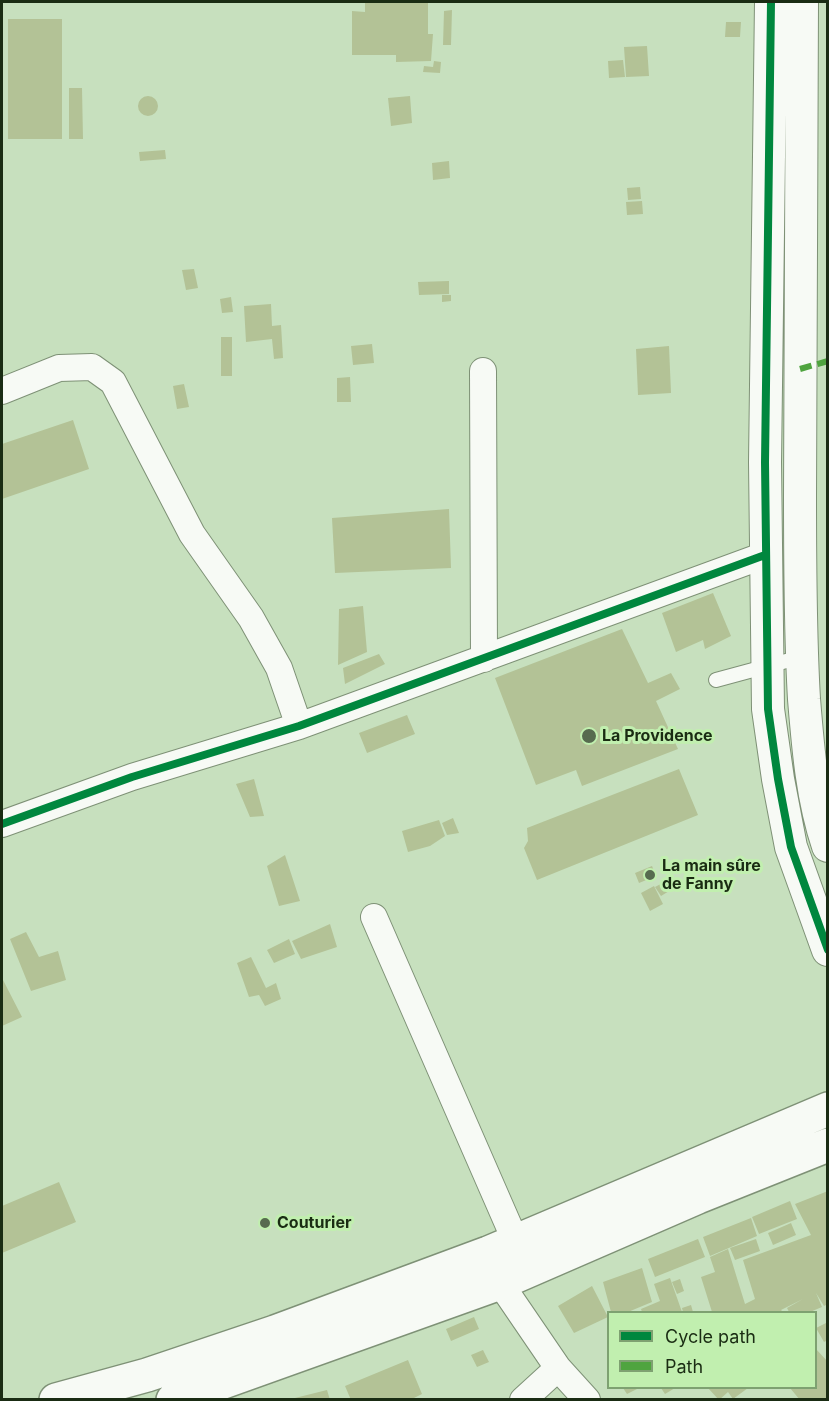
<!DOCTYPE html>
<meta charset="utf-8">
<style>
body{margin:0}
#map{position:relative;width:829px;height:1401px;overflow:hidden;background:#c7e0be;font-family:Inter,sans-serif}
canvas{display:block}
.frame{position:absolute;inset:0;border:3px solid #1a2c13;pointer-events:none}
.legend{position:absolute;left:607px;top:1311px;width:210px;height:78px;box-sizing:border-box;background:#c1efaf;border:2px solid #7ea171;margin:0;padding:8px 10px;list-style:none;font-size:18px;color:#1a2c13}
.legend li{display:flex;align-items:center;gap:12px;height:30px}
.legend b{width:30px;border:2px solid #7ea171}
</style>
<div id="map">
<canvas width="829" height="1401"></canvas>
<div class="frame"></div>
<ul class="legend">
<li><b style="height:8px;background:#00873e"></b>Cycle path</li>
<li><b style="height:8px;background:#4fa43f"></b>Path</li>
</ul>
</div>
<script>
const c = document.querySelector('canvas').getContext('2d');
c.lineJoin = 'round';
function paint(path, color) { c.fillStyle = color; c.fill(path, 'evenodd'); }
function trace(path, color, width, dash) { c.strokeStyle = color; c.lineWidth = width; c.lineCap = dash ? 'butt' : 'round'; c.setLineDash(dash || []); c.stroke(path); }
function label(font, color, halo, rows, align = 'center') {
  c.font = font + ' Inter,sans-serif'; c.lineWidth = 6; c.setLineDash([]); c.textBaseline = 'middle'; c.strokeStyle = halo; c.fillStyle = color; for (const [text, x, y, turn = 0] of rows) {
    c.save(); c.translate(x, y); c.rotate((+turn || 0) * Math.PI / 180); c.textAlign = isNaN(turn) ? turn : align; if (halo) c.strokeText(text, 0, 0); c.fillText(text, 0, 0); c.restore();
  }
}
const building = new Path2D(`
 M365 2H428V34H433L431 61 396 62V55H352V11L365 12Z
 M452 10 451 45H443L444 11Z
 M8 19H62V139H8Z
 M726 22H741L740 37H725Z
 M647 46 649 76 626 77 624 47Z
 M623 60 625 77 609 78 608 61Z
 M434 61 441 62 440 73 423 72 424 66 433 67Z
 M69 88H82L83 139H69Z
 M138 106a10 10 0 1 1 20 0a10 10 0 1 1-20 0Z
 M410 96 412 123 391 126 388 98Z
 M165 150 166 159 140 161 139 152Z
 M449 161 450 178 433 180 432 163Z
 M640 187 641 199 628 200 627 188Z
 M642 201 643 214 627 215 626 202Z
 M194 269 198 288 186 290 182 270Z
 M449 281V294L419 295 418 282Z
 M442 295H451V301L442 302Z
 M231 297 233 312 222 313 220 299Z
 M271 304 272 326 281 325 283 358 274 359 272 339 246 342 244 306Z
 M221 337H232V376H221Z
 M372 344 374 363 353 365 351 346Z
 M669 346 671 393 638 395 636 349Z
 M350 377 351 402H337V378Z
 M184 384 189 407 177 409 173 386Z
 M73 420 89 469 2 499V444Z
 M449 509 451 568 335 573 332 518Z
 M713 593 731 636 705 649 703 640 676 652 662 613Z
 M363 606 367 652 338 665 339 609Z
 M622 629 648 683 671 673 680 689 656 701 678 749 582 786 576 770 536 785 495 678Z
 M379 654 385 664 345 684 343 668Z
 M407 715 415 734 367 753 359 733Z
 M679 769 698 815 537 880 524 848 528 841 527 828Z
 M254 779 264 816 250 817 236 784Z
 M453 818 459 833 447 835 442 823Z
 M439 820 445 836 430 846 408 852 402 831Z
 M285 855 300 901 279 906 267 866Z
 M652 866 656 876 639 883 635 873Z
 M670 879 674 888 661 896 655 887Z
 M654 886 663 904 650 911 641 893Z
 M330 924 337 947 301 959 292 941Z
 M26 932 39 957 58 951 66 980 31 991 10 939Z
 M289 939 295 954 274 963 267 950Z
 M251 957 266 988 276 983 281 999 265 1006 259 995 249 997 237 963Z
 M2 978 22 1017 2 1026Z
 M59 1182 76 1222 2 1253V1206Z
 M828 1191V1304L824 1306 816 1293 822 1307 810 1312H789L787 1308 803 1299 781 1310 783 1312H712L701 1277 715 1272 710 1257 728 1249 745 1304 755 1299 743 1260 811 1235 795 1204Z
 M790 1201 797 1219 759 1234 752 1217Z
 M751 1218 757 1236 710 1256 703 1237Z
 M791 1223 796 1235 773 1245 768 1233Z
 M698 1239 705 1257 655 1277 648 1259Z
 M756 1239 760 1251 735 1260 730 1248Z
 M642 1268 652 1302 628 1312H611L603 1282Z
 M670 1278 682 1312H642L641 1309 660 1301 654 1284Z
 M680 1279 684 1291 677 1294 672 1282Z
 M592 1286 608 1317 574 1333 558 1306Z
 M691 1305 693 1312H683L682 1308Z
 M474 1317 479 1329 451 1341 446 1329Z
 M828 1322V1340L824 1342 816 1328Z
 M816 1349 828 1362V1400H800L790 1388H816Z
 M483 1350 489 1362 477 1367 471 1355Z
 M408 1360 422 1394 410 1400H351L345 1386Z
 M623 1388H639L627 1394Z
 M661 1388H675L665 1394Z
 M708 1388H748L733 1399 728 1392 719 1400Z
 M327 1390 330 1400H291V1399Z`);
const service = new Path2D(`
 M716 680 801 657`);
const minor = new Path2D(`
 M483 371 484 659
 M2 391 59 368 92 367 113 382 192 534 251 618 279 668 299 726
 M2 824 132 777 299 726 765 555
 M374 917 515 1240
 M494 1267 500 1283 558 1368 587 1400
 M523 1400 558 1368`);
const tertiary = new Path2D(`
 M771 2 765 462 768 709 778 779 791 847 828 950
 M802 2C802 166 800 331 800 495 800 563 800 631 804 699 808 748 812 799 828 846`);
const primary = new Path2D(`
 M56 1400 147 1375 275 1332 488 1253 828 1109
 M173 1400 500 1283 698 1197 828 1145`);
const quiet = new Path2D(`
 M800 369 828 361`);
const cycleway = new Path2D(`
 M771 2 765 462 768 709 778 779 791 847 828 950
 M2 824 132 777 299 726 765 555`);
const markers = [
 [589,736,8,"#576b4f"],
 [650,875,6,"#576b4f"],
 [265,1223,6,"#576b4f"]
];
const poiNames = [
 ["La Providence",602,736],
 ["La main sûre",662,866],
 ["de Fanny",662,884],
 ["Couturier",277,1223]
];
paint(building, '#b3c296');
trace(service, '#7e9176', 16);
trace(minor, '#7e9176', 28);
trace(tertiary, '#7e9176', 34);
trace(primary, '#7e9176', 36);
trace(service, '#f7faf5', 14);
trace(minor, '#f7faf5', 26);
trace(tertiary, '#f7faf5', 32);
trace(primary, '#f7faf5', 33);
trace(quiet, '#4fa43f', 6, [12, 6]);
trace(cycleway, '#00873e', 8);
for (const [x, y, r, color] of markers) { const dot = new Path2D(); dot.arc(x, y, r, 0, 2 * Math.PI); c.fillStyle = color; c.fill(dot); trace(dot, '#c1efaf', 2); }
label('bold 16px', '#1a2c13', '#c1efaf', poiNames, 'left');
</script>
